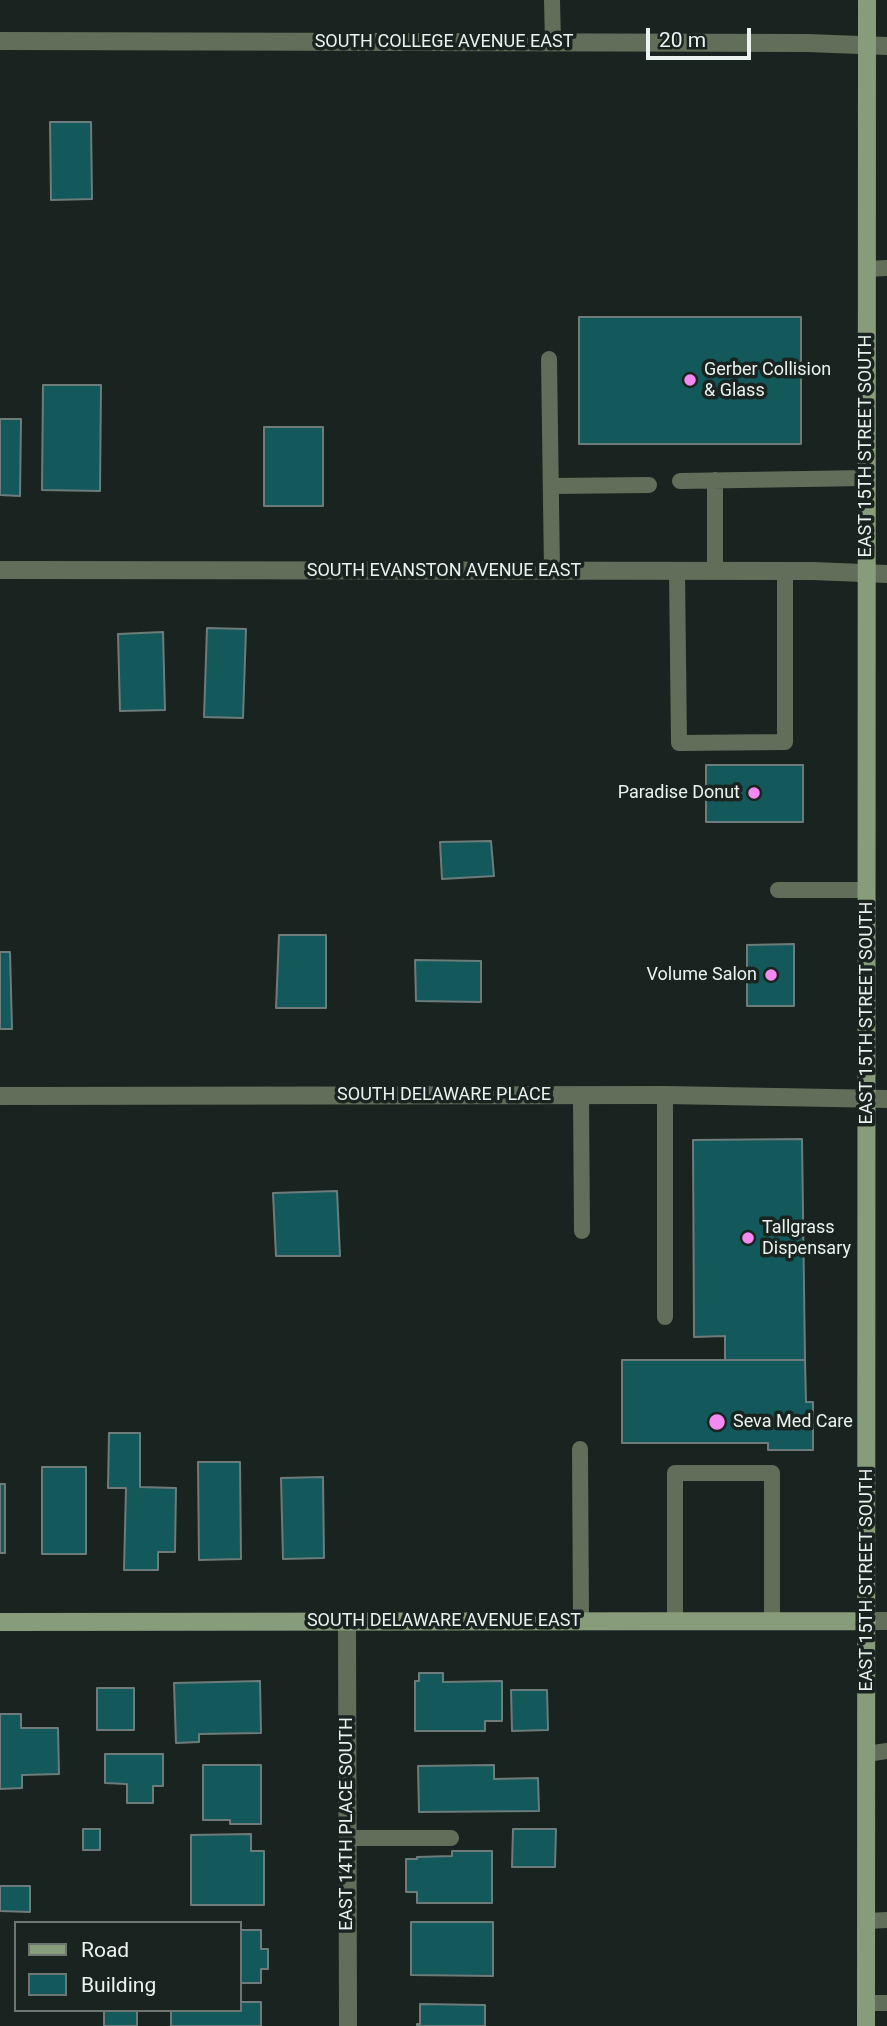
<!DOCTYPE html>
<style>
body{margin:0}
#map{position:relative;width:887px;height:2026px;overflow:hidden;background:#19231f;font-family:Roboto,sans-serif}
canvas{display:block}
.legend{position:absolute;left:14px;top:1921px;width:228px;height:91px;box-sizing:border-box;background:#19231f;border:2px solid #6d7672;margin:0;padding:9px 12px;list-style:none;font-size:21px;color:#ebf2ef}
.legend li{display:flex;align-items:center;gap:14px;height:35px}
.legend b{width:35px;border:2px solid #6d7672}
.scale{position:absolute;left:646px;top:28px;width:105px;height:32px;box-sizing:border-box;border:4px solid #ebf2ef;border-top:0;padding-left:9px;font-size:21px;line-height:24px;white-space:nowrap;color:#ebf2ef;-webkit-text-stroke:5px #19231f;paint-order:stroke}
</style>
<div id="map">
<canvas width="887" height="2026"></canvas>
<ul class="legend">
<li><b style="height:9px;background:#869c7a"></b>Road</li>
<li><b style="height:19px;background:#13585b"></b>Building</li>
</ul>
<div class="scale">20 m</div>
</div>
<script>
const c = document.querySelector('canvas').getContext('2d');
c.lineJoin = 'round';
function paint(path, color) { c.fillStyle = color; c.fill(path, 'evenodd'); }
function trace(path, color, width, dash) { c.strokeStyle = color; c.lineWidth = width; c.lineCap = dash ? 'butt' : 'round'; c.setLineDash(dash || []); c.stroke(path); }
function label(font, color, halo, rows, align = 'center') {
  c.font = font + ' Roboto,sans-serif'; c.lineWidth = 7; c.setLineDash([]); c.textBaseline = 'middle'; c.strokeStyle = halo; c.fillStyle = color; for (const [text, x, y, turn = 0] of rows) {
    c.save(); c.translate(x, y); c.rotate((+turn || 0) * Math.PI / 180); c.textAlign = isNaN(turn) ? turn : align; if (halo) c.strokeText(text, 0, 0); c.fillText(text, 0, 0); c.restore();
  }
}
const building = new Path2D(`
 M50 122H91L92 199 51 200Z
 M579 317H801V444H579Z
 M43 385H101L100 491 42 490Z
 M0 419H21L20 496 0 495Z
 M264 427H323V506H264Z
 M207 628 246 629 243 718 204 717Z
 M163 632 165 710 120 711 118 634Z
 M706 765H803V822H706Z
 M491 841 494 876 442 879 440 842Z
 M279 935H326V1008H276Z
 M794 944V1006H747V945Z
 M0 952H10L12 1029H0Z
 M415 960 481 961V1002L416 1001Z
 M802 1139 805 1360H725V1336L694 1337 693 1140Z
 M337 1191 340 1256H276L273 1193Z
 M622 1360H805L806 1402H813V1450H768V1443H622Z
 M109 1433H140V1487L176 1488 175 1552H158V1570H124L126 1488H108Z
 M198 1462H240L241 1559 199 1560Z
 M42 1467H86V1554H42Z
 M323 1477 324 1558 283 1559 281 1478Z
 M0 1484H5V1553H0Z
 M419 1673H443V1682L502 1681V1721H485V1731H415V1681H419Z
 M260 1681 261 1733 199 1734V1742L176 1743 174 1683Z
 M97 1688H134V1730H97Z
 M511 1690H547L548 1730 512 1731Z
 M0 1714H21V1728H58L59 1774 22 1775V1788L0 1789Z
 M105 1754H163V1786H153V1803H127V1784L105 1783Z
 M203 1765H261V1824H230V1820H203Z
 M494 1765V1779L538 1778 539 1811 419 1812 418 1766Z
 M83 1829H100V1850H83Z
 M513 1829H556L555 1867H512Z
 M251 1834V1851H264V1905H191V1835Z
 M452 1851H492V1903H417V1892H406V1859H417V1857L452 1856Z
 M0 1886H30V1912L0 1911Z
 M411 1922H493V1976L411 1975Z
 M240 1930H261V1949H268V1969H261V1983H240Z
 M240 2002H261V2026H171V2010H240Z
 M420 2004 485 2005V2026H417V2024H420Z
 M104 2010H137V2026H104Z`);
const lane = new Path2D(`
 M552 0 553 43
 M866 269 887 268
 M549 359 552 571
 M715 480V571
 M680 481 866 478
 M551 486 649 485
 M677 571 679 743 785 742V571
 M778 890H867
 M581 1095 582 1231
 M665 1095V1317
 M580 1449 581 1621
 M675 1621V1473H772V1621
 M867 1754 887 1751
 M348 1838H451
 M867 1921 887 1920
 M866 2003H887`);
const street = new Path2D(`
 M0 41 807 43 887 46
 M0 570 813 571 887 574
 M0 1096 665 1095 887 1099
 M867 1621H887
 M347 1622 348 2026`);
const secondary = new Path2D(`
 M0 1622 867 1621
 M866 2026 867 0`);
const markers = [
 [690,380,7,"#f28af2"],
 [754,793,7,"#f28af2"],
 [771,975,7,"#f28af2"],
 [748,1238,7,"#f28af2"],
 [717,1422,9,"#f28af2"]
];
const streetNames = [
 ["SOUTH COLLEGE AVENUE EAST",444,42],
 ["EAST 15TH STREET SOUTH",866,446,-90],
 ["SOUTH EVANSTON AVENUE EAST",444,571],
 ["EAST 15TH STREET SOUTH",867,1013,-90],
 ["SOUTH DELAWARE PLACE",444,1095],
 ["EAST 15TH STREET SOUTH",867,1580,-90],
 ["SOUTH DELAWARE AVENUE EAST",444,1621],
 ["EAST 14TH PLACE SOUTH",347,1824,-90]
];
const poiNames = [
 ["Gerber Collision",704,370],
 ["& Glass",704,391],
 ["Paradise Donut",740,793,"right"],
 ["Volume Salon",757,975,"right"],
 ["Tallgrass",762,1228],
 ["Dispensary",762,1249],
 ["Seva Med Care",733,1422]
];
paint(building, '#13585b');
trace(building, '#6d7b7b', 2);
trace(lane, '#616f5a', 16);
trace(street, '#616f5a', 18);
trace(secondary, '#869c7a', 18);
for (const [x, y, r, color] of markers) { const dot = new Path2D(); dot.arc(x, y, r, 0, 2 * Math.PI); c.fillStyle = color; c.fill(dot); trace(dot, '#19231f', 2.5); }
label('18px', '#ebf2ef', '#19231f', streetNames);
label('18px', '#ebf2ef', '#19231f', poiNames, 'left');
</script>
